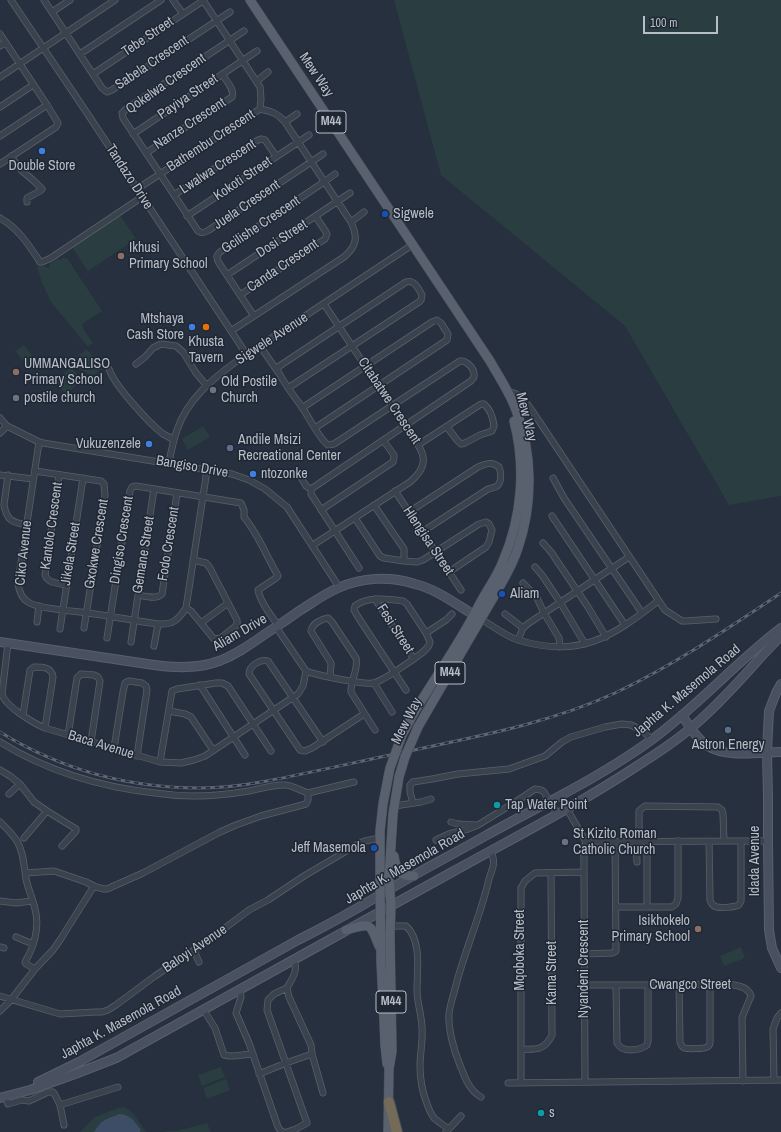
<!DOCTYPE html>
<style>
body{margin:0}
#map{position:relative;width:781px;height:1132px;overflow:hidden;background:#27303e;font-family:"Archivo Narrow",sans-serif}
canvas{display:block}
.scale{position:absolute;left:643px;top:16px;width:75px;height:18px;box-sizing:border-box;border:2px solid #b7bdc9;border-top:0;padding-left:5px;font-size:12px;line-height:14px;white-space:nowrap;color:#b7bdc9;-webkit-text-stroke:3px #1f2733;paint-order:stroke}
</style>
<div id="map">
<canvas width="781" height="1132"></canvas>
<div class="scale">100 m</div>
</div>
<script>
const c = document.querySelector('canvas').getContext('2d');
c.lineJoin = 'round';
function paint(path, color) { c.fillStyle = color; c.fill(path, 'evenodd'); }
function trace(path, color, width, dash) { c.strokeStyle = color; c.lineWidth = width; c.lineCap = dash ? 'butt' : 'round'; c.setLineDash(dash || []); c.stroke(path); }
function label(font, color, halo, rows, align = 'center') {
  c.font = font + ' "Archivo Narrow",sans-serif'; c.lineWidth = 3; c.setLineDash([]); c.textBaseline = 'middle'; c.strokeStyle = halo; c.fillStyle = color; for (const [text, x, y, turn = 0] of rows) {
    c.save(); c.translate(x, y); c.rotate((+turn || 0) * Math.PI / 180); c.textAlign = isNaN(turn) ? turn : align; if (halo) c.strokeText(text, 0, 0); c.fillText(text, 0, 0); c.restore();
  }
}
const green = new Path2D(`
 M394 0H781V496L729 505 625 326 441 175Z
 M120 215 136 239 88 271 72 247Z
 M64 257 66 259 67 258 102 311 82 324 84 330 93 343 88 347 51 302 42 283 37 267 41 264 42 267 44 266 48 268 50 266 49 264 58 259 60 260Z
 M24 345 36 361 28 367 15 351Z
 M86 350H87L104 367 99 371 85 366 81 358 78 356Z
 M79 358 85 366 97 370V373L92 376 78 368 79 363 77 360Z
 M71 367 82 380 66 394 54 381Z
 M203 426 210 437 188 450 182 439Z
 M741 947 745 958 724 966 720 956Z
 M221 1067 225 1077 202 1086 198 1075Z
 M226 1079 230 1090 207 1099 203 1088Z
 M125 1107 133 1113 146 1132H140L141 1130 100 1123 94 1132H80L95 1117 118 1108Z
 M207 1123 211 1132H163L168 1131H177Z`);
const water = new Path2D(`
 M119 1114C130 1114 135 1122 141 1130L140 1132H94C102 1119 105 1120 119 1114Z`);
const street = new Path2D(`
 M11 0 85 110 247 355
 M44 0 102 88 107 92 112 90 230 12
 M173 0 183 14
 M203 0 260 87 261 99 260 109
 M52 12 70 0
 M244 31 126 109 122 113 123 118 198 231C202 234 205 232 209 230L323 154
 M0 34 47 105
 M0 46 5 43
 M80 54 161 0
 M93 74 204 0
 M0 77 115 0
 M257 81 268 72
 M0 107 33 85
 M285 122 297 114
 M133 134 257 51
 M0 136 47 105 58 123 56 127 53 129 0 164
 M146 153 232 97C235 89 226 81 222 74
 M11 156 21 170 34 181 42 189 40 191 27 198V202
 M137 189 260 109C270 111 278 113 285 122L351 222C358 237 357 246 344 257L231 331
 M174 195 258 140 261 139 265 140 276 156
 M187 216 309 135
 M0 218C18 228 29 245 40 262H42L51 258 142 197
 M351 222 364 212
 M227 275 350 193
 M240 295 325 239 327 234 326 232 316 217
 M254 316 219 263C216 258 216 256 220 252L324 182 335 174
 M260 346 278 372
 M136 364 145 357 153 348 161 344 176 346 183 352 196 373 207 386
 M109 369C114 385 149 423 163 434 167 436 171 438 174 440
 M288 388 419 302 421 300 422 295C418 288 414 279 406 282L278 367C278 371 277 370 279 373 285 385 294 396 302 407 308 416 320 440 328 445L334 444 460 361C466 360 474 368 474 374 475 378 473 378 471 381L311 489V494L313 497 359 568
 M508 392C523 392 531 410 539 421L665 610 682 621H686L716 619
 M302 408 432 322 437 320 441 323 448 334 447 340 315 428
 M0 418 7 426 37 441 43 443 232 474 249 480 265 489 287 507 339 587
 M0 433 7 426
 M39 442 18 583C19 591 21 598 28 602 38 609 74 611 88 613 111 616 135 621 158 624 173 625 178 620 186 608L207 470
 M418 445 481 404H484C491 410 493 417 494 426L492 431 480 435 465 443 461 444 457 440 447 427
 M169 463C171 452 173 441 177 430 187 400 212 379 237 361L412 245
 M35 471 101 481 104 484 105 495 84 628
 M298 472 306 486 311 489
 M0 475 33 479
 M8 475 4 505C7 521 12 522 26 525
 M59 475 45 575C48 584 59 583 67 585
 M553 478 564 498 642 613
 M395 491 461 590
 M374 505 404 549V561
 M321 510 393 462 394 457V455L383 440
 M409 512 478 467C485 464 492 461 499 467 501 472 502 482 497 486 495 488 491 488 488 489L422 532
 M552 516 625 625
 M355 518 380 556 384 558 404 561 417 562 423 560 479 524 486 522 489 524 492 530 489 542 486 547 449 572
 M543 543 551 552 588 607 606 637
 M313 545 410 482C423 471 428 460 418 445L324 304
 M535 567 542 575 560 602 585 644
 M523 583 537 598 544 613 559 638 560 647
 M138 595C145 596 156 600 162 594L177 493
 M375 599 414 659
 M186 608 191 611 214 639 221 638 237 625V620L210 568 206 563 193 560
 M505 614 523 628
 M481 619C493 626 505 636 518 640 579 659 612 637 658 601
 M37 622 39 606
 M201 623 228 603
 M276 627 306 671
 M60 629 83 478
 M426 633 446 620 452 614
 M107 638 130 491 132 487 136 486 235 502 241 503 244 510V517C258 534 266 555 277 574L278 576 276 578 258 590C260 601 271 616 278 625
 M518 640 523 628 529 623 629 557
 M131 642 154 489
 M8 643 2 694C5 706 33 723 45 728L160 762 181 763 194 760 205 756 298 694 303 686 306 671
 M154 646 158 624
 M306 671C315 675 365 685 373 683 384 681 401 667 411 661 417 656 429 650 430 642L426 633 407 604 403 601C388 599 367 596 355 606L354 610 358 617 406 690
 M330 677 331 665V663L311 631C312 624 321 619 328 618L332 622 356 658C359 669 350 681 351 692L375 730
 M374 683 392 712
 M200 685 245 755
 M169 711 185 714 191 717 213 750
 M23 715 30 670 34 667C42 667 52 667 53 677L45 728
 M68 735 77 678 81 674 94 675 98 677 100 681 91 742
 M0 742C47 771 100 787 155 793 168 795 181 796 194 796 212 796 231 794 249 791 260 789 274 784 285 785 292 785 301 791 308 793
 M323 742 268 661C261 659 249 665 249 674L300 750 305 751 312 748 364 714
 M114 748 123 692 125 683 129 681 142 683 146 686 147 690 137 756
 M160 762 172 691 177 689 216 683H222L228 686 271 751
 M0 770 10 776 20 784 34 802 47 811 76 829V831L62 846
 M9 794 20 784
 M413 803 410 792V785L413 782 432 779 458 774 509 769 545 756 562 742 571 737 605 727 622 724 631 725 643 731 652 740
 M394 806 421 802 431 799
 M567 809 586 842
 M0 822C6 828 14 835 18 843 24 854 24 867 26 879 28 889 33 899 35 909 40 927 34 947 25 962L26 964 35 969
 M451 822 458 824 476 825
 M24 838 47 811
 M436 840 449 834 468 829 478 825 517 801 535 789 541 790 544 792 558 815
 M636 841 637 862
 M639 841V811L641 809 645 806 718 807 722 810 723 814 724 841
 M709 841 710 900C711 903 711 904 714 906 719 909 734 907 739 905L741 901V841
 M586 842 724 841H768
 M26 873 54 871 86 882 96 887 104 889H107L143 873 220 832 236 825 261 816 306 804 308 800V793L354 782
 M0 901 16 903 32 901
 M616 907H672L676 904 678 898V841
 M647 907V841
 M390 926H406C422 940 417 971 417 990 417 1003 422 1016 422 1029 423 1041 420 1053 420 1066 420 1078 422 1090 426 1101 428 1107 430 1113 434 1118 438 1122 444 1125 448 1129
 M16 937 33 944
 M0 947 4 948
 M194 951 199 962
 M584 954 612 953 616 951 615 842
 M294 959C298 972 293 977 287 988L289 997 311 1045 312 1054 323 1093
 M585 985C616 985 648 985 679 985 697 985 717 982 734 985 741 986 749 989 751 996L743 1015 742 1018 743 1081
 M616 985 617 1043C622 1053 639 1051 647 1045L648 1041V985
 M679 985 680 1042C681 1045 681 1046 684 1048 687 1049 704 1049 707 1047 709 1046 710 1044 710 1042V985
 M287 988 274 994 268 1000 267 1010 307 1123 296 1129 287 1132
 M240 989 241 997 236 1013 249 1043 278 1127 280 1130 283 1132
 M0 996 60 1014 96 1012H102L108 1010 116 1005 155 976 209 940 249 910 268 900 304 876 360 843 365 841 380 838
 M203 1009 215 1028 224 1055C232 1058 244 1054 253 1054
 M0 1011 11 1000 35 969 53 950 60 940 94 886
 M521 1049C536 1050 545 1050 552 1035L551 873
 M259 1074 286 1063 312 1054
 M774 1080 773 1029 777 1018 781 1013
 M521 1082V888L525 881 535 873 584 872
 M585 1082 584 872V848L586 842
 M508 1083 781 1080
 M5 1097 8 1104 22 1100 29 1101 48 1092H53L55 1095 60 1105 64 1125
 M481 1097C469 1090 465 1078 460 1065 454 1051 448 1029 449 1014 450 1004 454 994 456 985 465 950 480 917 488 883 491 868 497 867 491 851
 M60 1105 118 1087
 M446 1132 461 1116`);
const secondary = new Path2D(`
 M0 642 154 665C176 668 198 669 219 661 235 655 248 646 261 637 274 628 287 620 299 611 312 603 324 594 338 588 362 577 390 576 415 584 439 590 458 606 479 618
 M781 684 776 693 769 711 767 752 768 797V841L769 930 772 948 781 968
 M682 715C689 726 697 739 708 746 726 758 760 752 781 752
 M38 1082 79 1062 298 940C326 926 353 911 380 895 414 874 450 856 485 836 541 805 599 778 650 741 697 707 735 663 781 628
 M0 1098 30 1090 75 1074 116 1058C229 996 341 933 454 871 515 837 578 805 637 766 656 754 675 742 692 727 725 700 751 666 781 636`);
const primary = new Path2D(`
 M250 0 490 361C499 377 510 393 516 410 533 453 533 504 518 548 514 561 507 574 500 586L418 727
 M402 735C407 727 410 719 415 711 436 676 460 643 478 607 486 591 497 577 503 561 522 517 526 467 514 421
 M394 856C396 870 398 876 414 876
 M346 930C372 923 369 922 379 946
 M387 1064 385 1045 384 1020 381 962 380 883V831L383 804 388 778
 M388 1132 389 1069 392 1051 390 936 391 906 389 878 393 814 399 777`);
const highway = new Path2D(`
 M389 1102 397 1132`);
const rail = new Path2D(`
 M0 732C60 769 129 788 200 788 222 788 245 785 267 781 314 772 361 761 409 751 479 736 550 723 615 693 674 665 727 629 781 593`);
const primaryBridge = new Path2D(`
 M399 777 405 757 418 727
 M388 778 390 768 402 735`);
const markers = [
 [42,151,4,"#3f7fe0"],
 [385,214,4,"#1a4fb4"],
 [121,256,4,"#8d6e63"],
 [192,327,4,"#3f7fe0"],
 [206,327,4,"#e8710a"],
 [16,372,4,"#8d6e63"],
 [213,390,4,"#6b7280"],
 [16,398,4,"#6b7280"],
 [149,444,4,"#3f7fe0"],
 [230,448,4,"#5c6f8a"],
 [253,474,4,"#3f7fe0"],
 [502,594,4,"#1a4fb4"],
 [728,730,4,"#5c6f8a"],
 [497,805,4,"#0f9aa8"],
 [565,842,4,"#6b7280"],
 [374,848,4,"#1a4fb4"],
 [698,929,4,"#8d6e63"],
 [541,1113,4,"#0f9aa8"]
];
const shields = [
 [331,122,30],
 [450,673,30],
 [391,1002,30]
];
const shieldNames = [
 ["M44",331,122],
 ["M44",450,673],
 ["M44",391,1002]
];
const streetNames = [
 ["Tebe Street",148,37,-34],
 ["Sabela Crescent",152,63,-34],
 ["Mew Way",316,75,56],
 ["Qokelwa Crescent",166,84,-35],
 ["Payiya Street",188,97,-34],
 ["Nanze Crescent",190,124,-33],
 ["Bathembu Crescent",211,141,-33],
 ["Lwalwa Crescent",218,167,-33],
 ["Tandazo Drive",129,177,57],
 ["Kokoti Street",243,179,-34],
 ["Juela Crescent",247,205,-34],
 ["Gcilishe Crescent",261,225,-34],
 ["Dosi Street",282,239,-33],
 ["Canda Crescent",283,266,-34],
 ["Sigwele Avenue",272,339,-33],
 ["Citabatwe Crescent",389,401,56],
 ["Mew Way",526,417,76],
 ["Bangiso Drive",192,467,10],
 ["Kantolo Crescent",52,526,-82],
 ["Dingiso Crescent",122,540,-81],
 ["Hlengisa Street",428,541,56],
 ["Gxokwe Crescent",97,544,-81],
 ["Fodo Crescent",169,544,-81],
 ["Ciko Avenue",24,553,-84],
 ["Jikela Street",71,554,-81],
 ["Gemane Street",144,555,-81],
 ["Fesi Street",395,629,57],
 ["Aliam Drive",240,633,-30],
 ["Japhta K. Masemola Road",687,691,-40],
 ["Mew Way",407,721,-63],
 ["Baca Avenue",101,745,17],
 ["Idada Avenue",755,861,-90],
 ["Japhta K. Masemola Road",405,867,-30],
 ["Baloyi Avenue",195,949,-34],
 ["Mqoboka Street",520,950,-90],
 ["Nyandeni Crescent",584,969,-90],
 ["Kama Street",552,973,-90],
 ["Cwangco Street",690,985],
 ["Japhta K. Masemola Road",121,1023,-29]
];
const poiNames = [
 ["Double Store",42,166,"center"],
 ["Sigwele",393,214],
 ["Ikhusi",129,248],
 ["Primary School",129,264],
 ["Mtshaya",184,319,"right"],
 ["Cash Store",184,335,"right"],
 ["Khusta",206,342,"center"],
 ["Tavern",206,358,"center"],
 ["UMMANGALISO",24,364],
 ["Primary School",24,380],
 ["Old Postile",221,382],
 ["Church",221,398],
 ["postile church",24,398],
 ["Andile Msizi",238,440],
 ["Recreational Center",238,456],
 ["Vukuzenzele",141,444,"right"],
 ["ntozonke",261,474],
 ["Aliam",510,594],
 ["Astron Energy",728,745,"center"],
 ["Tap Water Point",505,805],
 ["St Kizito Roman",573,834],
 ["Catholic Church",573,850],
 ["Jeff Masemola",366,848,"right"],
 ["Isikhokelo",690,921,"right"],
 ["Primary School",690,937,"right"],
 ["s",549,1113]
];
paint(green, '#2a3d40');
paint(water, '#3d4d65');
trace(street, '#58606c', 7);
trace(secondary, '#58606c', 10);
trace(primary, '#444b57', 10);
trace(highway, '#454d59', 12);
trace(street, '#3a424e', 5.5);
trace(secondary, '#495161', 8);
trace(primary, '#59616e', 9);
trace(highway, '#736a58', 10);
trace(rail, '#5d6675', 3);
trace(rail, '#1f2733', 1.5, [4.5]);
trace(primaryBridge, '#444b57', 10, []);
trace(primaryBridge, '#59616e', 9);
for (const [x, y, r, color] of markers) { const dot = new Path2D(); dot.arc(x, y, r, 0, 2 * Math.PI); c.fillStyle = color; c.fill(dot); trace(dot, '#1f2733', 1.5); }
for (const [x, y, w] of shields) { const box = new Path2D(); box.roundRect(x - w / 2, y - 11, w, 22, 3); c.fillStyle = '#1f2733'; c.fill(box); trace(box, '#b7bdc9', 1); }
label('bold 13px', '#b7bdc9', null, shieldNames);
label('14px', '#b7bdc9', '#1f2733', streetNames);
label('14px', '#b7bdc9', '#1f2733', poiNames, 'left');
</script>
